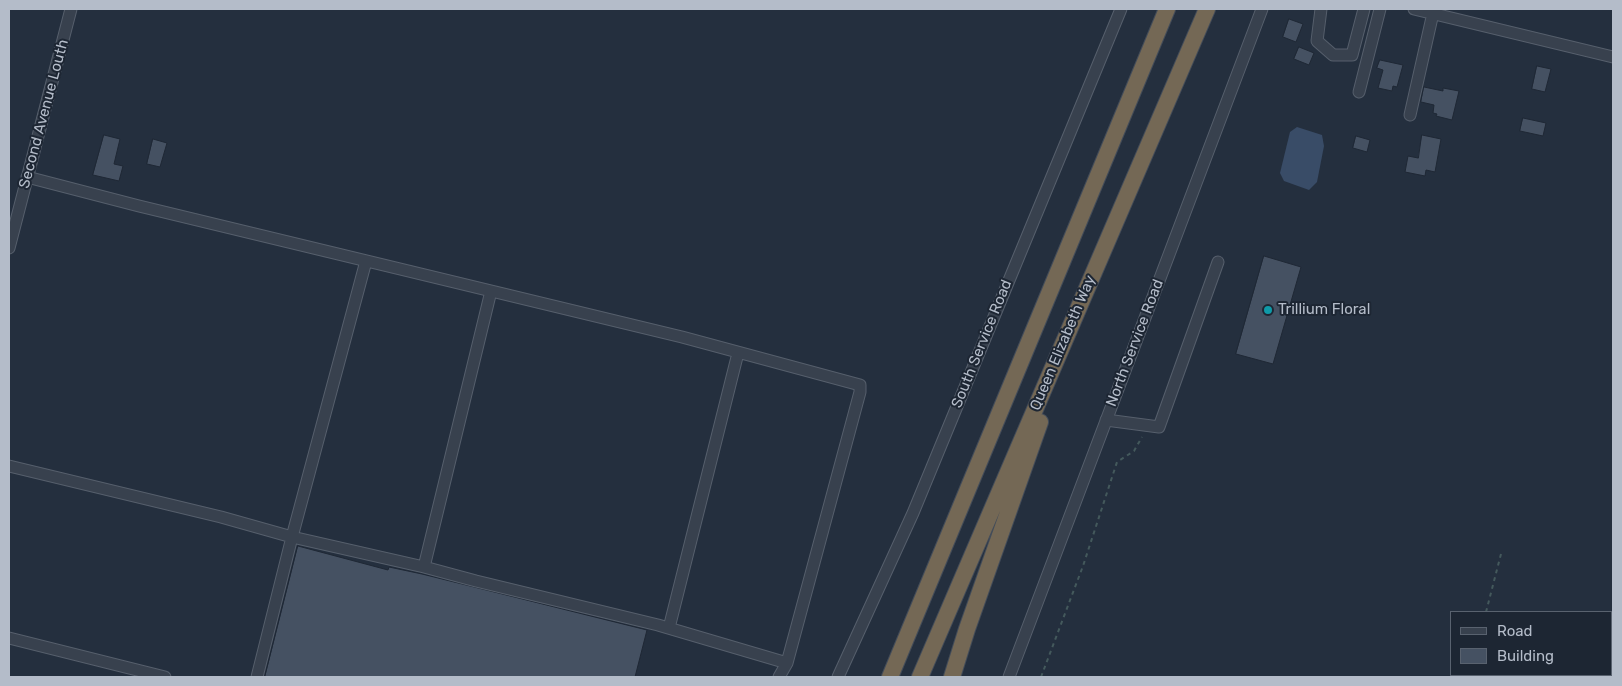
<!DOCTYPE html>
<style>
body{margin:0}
#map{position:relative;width:1622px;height:686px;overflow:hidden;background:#242f3e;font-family:Rubik,sans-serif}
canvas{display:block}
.frame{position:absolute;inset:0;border:10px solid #b4bcc9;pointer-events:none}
.legend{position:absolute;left:1450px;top:611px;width:162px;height:65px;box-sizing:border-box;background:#1d2633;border:1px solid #59626f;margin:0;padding:6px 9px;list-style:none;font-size:15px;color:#b4bcc9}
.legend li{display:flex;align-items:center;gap:10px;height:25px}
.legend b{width:25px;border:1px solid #59626f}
</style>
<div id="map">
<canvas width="1622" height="686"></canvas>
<div class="frame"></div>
<ul class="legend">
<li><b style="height:6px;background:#38414e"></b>Road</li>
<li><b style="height:14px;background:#455162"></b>Building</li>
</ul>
</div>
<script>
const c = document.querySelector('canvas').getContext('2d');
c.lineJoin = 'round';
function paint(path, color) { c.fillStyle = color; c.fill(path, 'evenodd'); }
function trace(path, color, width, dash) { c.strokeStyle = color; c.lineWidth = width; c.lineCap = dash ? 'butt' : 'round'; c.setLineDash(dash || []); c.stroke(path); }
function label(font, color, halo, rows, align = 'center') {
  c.font = font + ' Rubik,sans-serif'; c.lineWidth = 4; c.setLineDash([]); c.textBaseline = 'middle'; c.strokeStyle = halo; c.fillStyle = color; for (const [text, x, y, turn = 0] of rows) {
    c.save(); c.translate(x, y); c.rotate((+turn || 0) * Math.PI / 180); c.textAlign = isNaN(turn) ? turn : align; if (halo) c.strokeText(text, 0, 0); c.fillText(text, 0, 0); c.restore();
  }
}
const water = new Path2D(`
 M1297 127 1322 135 1324 146 1317 182 1309 190 1284 181 1280 173 1290 132Z`);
const building = new Path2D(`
 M1289 19 1303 24 1296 42 1283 37Z
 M1299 47 1314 53 1309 65 1294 59Z
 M1380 60 1403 65 1397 87 1393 86 1392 91 1378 88 1383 70 1377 68Z
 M1537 66 1551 69 1545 92 1532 89Z
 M1424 87 1443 91V88L1459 91 1452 120 1436 116 1437 114 1433 113 1434 105 1421 102Z
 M1523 118 1546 123 1543 136 1520 131Z
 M104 135 120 139 114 164 123 166 119 181 93 175Z
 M1422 135 1441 139 1435 172 1426 170 1425 176 1405 172 1408 156 1418 158Z
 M1356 136 1370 140 1367 152 1353 148Z
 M153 139 167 143 160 167 147 164Z
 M1264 256 1301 267 1273 364 1236 354Z
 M298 546 388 570 389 567 422 574 647 630 635 677H265Z`);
const path = new Path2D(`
 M1486 612 1502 550
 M1041 677 1083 566 1117 462 1134 451 1142 437
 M1469 677V675`);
const minor = new Path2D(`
 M1321 9 1317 41 1333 55H1352L1364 9
 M1414 9 1613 57
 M1359 92 1380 9
 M1410 115 1433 13
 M27 177 139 206 682 337 860 385V392L787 663 779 677
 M9 248 71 9
 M1106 420 1159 427 1218 262
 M9 466 221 517 292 537 424 567 476 581 658 625 787 663
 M424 567 491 291
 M669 628 738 353
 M9 638 165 677
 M257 677 292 537 366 261
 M838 677 913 513 1121 9
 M1009 677 1262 9`);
const highway = new Path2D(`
 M890 677 1167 9
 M920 677 1207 9
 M952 677 967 629 1040 422`);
const markers = [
 [1268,310,5,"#0f9aa8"]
];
const streetNames = [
 ["Second Avenue Louth",44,114,-75],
 ["Queen Elizabeth Way",1063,343,-67],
 ["North Service Road",1135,343,-69],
 ["South Service Road",982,344,-68]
];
const poiNames = [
 ["Trillium Floral",1278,310]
];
paint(water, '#394c67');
paint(building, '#455162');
trace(building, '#1f2835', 1);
trace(minor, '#565f6c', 13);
trace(highway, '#434c59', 18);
trace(path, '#44595c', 2, [4, 4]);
trace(minor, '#38414e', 11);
trace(highway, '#746855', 16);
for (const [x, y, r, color] of markers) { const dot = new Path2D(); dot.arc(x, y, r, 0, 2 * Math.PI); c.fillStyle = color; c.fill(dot); trace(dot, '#1d2633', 2); }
label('15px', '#b4bcc9', '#1d2633', streetNames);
label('15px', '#b4bcc9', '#1d2633', poiNames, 'left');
</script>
